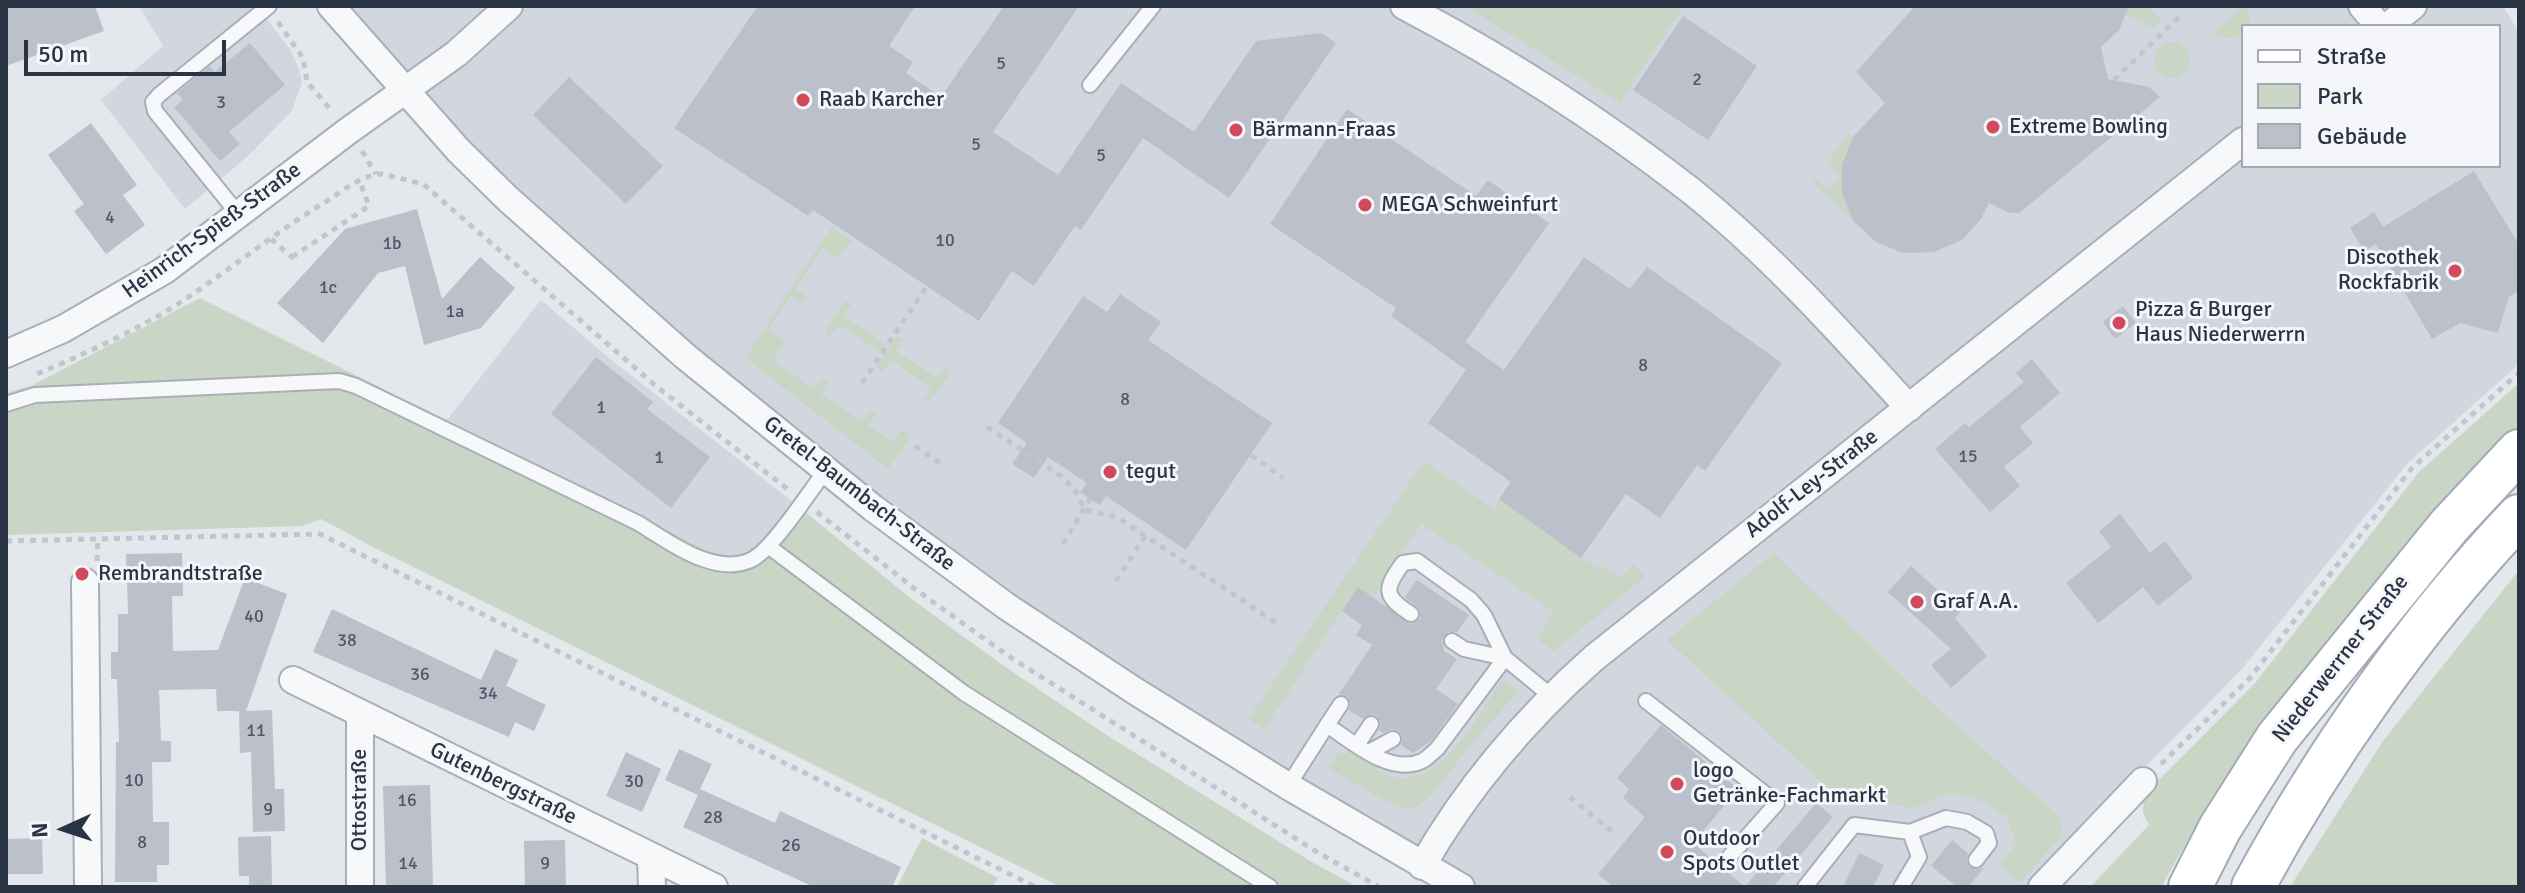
<!DOCTYPE html>
<meta charset="utf-8">
<style>
body{margin:0}
#map{position:relative;width:2525px;height:893px;overflow:hidden;background:#e4e7ec;font-family:Signika,sans-serif}
canvas{display:block}
.frame{position:absolute;inset:0;border:8px solid #2b3445;pointer-events:none}
.legend{position:absolute;left:2241px;top:24px;width:260px;height:144px;box-sizing:border-box;background:#f4f6f9;border:2px solid #a4a8b1;margin:0;padding:10px 14px;list-style:none;font-size:24px;color:#2b3445}
.legend li{display:flex;align-items:center;gap:16px;height:40px}
.legend b{width:40px;border:2px solid #a4a8b1}
.north{position:absolute;left:24px;top:789px;width:80px;height:80px;-webkit-text-stroke:6px #f4f6f9;paint-order:stroke;rotate:267deg;font-size:22px;font-weight:700;line-height:32px;text-align:center;color:#2b3445}
.north::after{content:'';display:block;margin:auto;width:28px;height:36px;background:#2b3445;clip-path:polygon(50% 0,100% 100%,50% 72%,0 100%)}
.scale{position:absolute;left:24px;top:40px;width:202px;height:36px;box-sizing:border-box;border:4px solid #2b3445;border-top:0;padding-left:10px;font-size:24px;line-height:28px;white-space:nowrap;color:#2b3445;-webkit-text-stroke:6px #f4f6f9;paint-order:stroke}
</style>
<div id="map">
<canvas width="2525" height="893"></canvas>
<div class="frame"></div>
<ul class="legend">
<li><b style="height:10px;background:#fff"></b>Straße</li>
<li><b style="height:22px;background:#c9d6c5"></b>Park</li>
<li><b style="height:22px;background:#bbc0ca"></b>Gebäude</li>
</ul>
<div class="north">N</div>
<div class="scale">50 m</div>
</div>
<script>
const c = document.querySelector('canvas').getContext('2d');
c.lineJoin = 'round';
function paint(path, color) { c.fillStyle = color; c.fill(path, 'evenodd'); }
function trace(path, color, width, dash) { c.strokeStyle = color; c.lineWidth = width; c.lineCap = dash ? 'butt' : 'round'; c.setLineDash(dash || []); c.stroke(path); }
function label(font, color, halo, rows, align = 'center') {
  c.font = font + ' Signika,sans-serif'; c.lineWidth = 6; c.setLineDash([]); c.textBaseline = 'middle'; c.strokeStyle = halo; c.fillStyle = color; for (const [text, x, y, turn = 0] of rows) {
    c.save(); c.translate(x, y); c.rotate((+turn || 0) * Math.PI / 180); c.textAlign = isNaN(turn) ? turn : align; if (halo) c.strokeText(text, 0, 0); c.fillText(text, 0, 0); c.restore();
  }
}
const built = new Path2D(`
 M139 6H257L291 51 299 69 302 82 292 111 249 155 185 209 101 100 163 46Z
 M332 6H2503L2519 33V364L2408 463 2241 670 2027 887H1465L1007 603 552 237ZM2243 26H2499V166H2243Z
 M541 300 609 358 798 506 768 546 736 557 710 551 447 420Z`);
const green = new Path2D(`
 M1465 6H1684L1620 103Z
 M2125 6H2148L2161 20 2154 28 2125 15Z
 M2243 6 2251 16 2250 26H2243V33C2234 42 2224 38 2215 33Z
 M2154 60a18 18 0 1 1 36 0a18 18 0 1 1-36 0Z
 M1847 134 1853 137C1839 172 1839 186 1853 221L1811 181 1814 177 1829 190 1841 176 1827 163Z
 M832 227 852 240 838 258 823 248 796 289 807 297 802 304 791 296 769 329 784 340 783 346 773 361 814 389 823 378 829 381 821 394 862 421 870 410 876 414 868 425 893 442 901 430 909 436 908 441 888 469 745 358Z
 M200 298 710 551 736 557 768 546 798 506 909 597 1001 664 1105 734 1312 862 1358 887H1061L373 547 321 519 302 526 6 535V393L33 385Z
 M845 301 852 303 844 316 885 344 880 352 839 325 830 337 825 331Z
 M896 337 904 338 896 351 937 378 945 368 950 373 930 402 923 400 931 388 891 360 881 373 877 366Z
 M2519 383V428L2492 455 2259 729 2200 819 2161 887H2090L2149 825 2143 813 2144 795 2256 682 2418 473Z
 M1424 461 1495 510 1499 499 1581 558 1622 577 1633 564 1645 577 1554 651 1538 640 1553 611 1421 524 1373 598 1358 587 1264 729 1248 719Z
 M1774 553 1905 679 2061 818V837L2020 882 2000 865 2016 843 2007 817 1974 797 1948 794 1911 809 1888 803 1856 804 1820 781 1667 640Z
 M2519 570V887H2290L2383 741Z
 M1505 681 1519 691 1467 749 1433 794 1418 806 1406 809 1385 801 1328 768 1338 753 1355 751C1365 759 1379 773 1391 776 1440 790 1478 716 1500 683Z
 M922 838 998 878 993 887H897Z`);
const building = new Path2D(`
 M6 6H95L104 31 6 66Z
 M758 6H915L889 46 913 62 906 73 941 97 1004 6H1079L993 132 1058 175 1121 83 1194 132 1256 41 1321 33 1336 43 1229 198 1143 138 1081 230 1075 226 1034 286 1012 271 979 321 813 210 808 216 674 128Z
 M1915 6H2129L2119 30 2101 47 2108 79 2149 87 2160 97 2019 213H2010L1989 203 1981 219 1962 240 1934 252 1903 253 1876 242 1853 221 1842 192V165L1853 137 1885 103 1856 72Z
 M1683 16 1757 66 1708 140 1633 90Z
 M250 43 285 85 229 132 240 144 220 161 174 107 183 100 177 93 210 66 215 72Z
 M569 77 663 166 626 204 533 115Z
 M1347 109 1476 196 1488 180 1549 223 1465 342 1504 370 1584 257 1630 289 1647 267 1782 363 1705 471 1697 465 1660 518 1626 494 1581 558 1499 499 1511 482 1428 423 1466 370 1391 316 1396 308 1270 224Z
 M91 123 137 185 123 195 145 225 106 254 74 211 84 204 48 155Z
 M2474 171 2519 245V290L2509 297 2498 333 2460 323 2432 339 2376 244 2364 251 2350 228 2374 212 2383 227Z
 M417 209 442 299 480 257 515 288 481 328 424 345 405 266 378 273 323 343 277 303 345 229Z
 M1120 294 1161 322 1148 340 1272 423 1186 550 1106 496 1100 505 1090 499 1080 492 1087 483 1048 457 1034 478 1012 464 1027 443 998 423 1083 296 1107 312Z
 M2123 306 2136 323 2115 339 2103 322Z
 M596 357 653 402 647 409 710 457 671 508 551 414Z
 M2032 359 2060 393 2020 427 2033 443 2004 467 2020 486 1990 512 1935 449 1965 423 1969 427 2024 382 2016 373Z
 M2120 514 2150 553 2165 541 2193 578 2158 606 2143 587 2098 623 2066 583 2111 547 2099 531Z
 M182 553 183 596H172L173 651 218 650 245 578 287 594 246 711 272 710 275 789H284L285 831 253 832 251 752 240 753 239 711H242H217L216 689 159 690 161 741H171V762H152L153 822H169V865H157V882H115L116 742H119L117 679H111V652H118V614H128L126 554Z
 M1911 566 1961 611 1955 618 1987 656 1951 688 1931 665 1951 649 1888 592Z
 M1417 580 1469 615 1457 632H1448L1442 640 1444 651 1457 659 1436 689 1458 704 1430 742 1413 753 1401 745 1403 738 1399 731 1392 729 1383 733 1379 730 1381 724 1377 716 1371 714 1363 719 1349 710 1351 704 1347 696 1339 694 1372 645 1356 635 1362 625 1342 611 1358 587 1411 624 1420 619V610L1405 597Z
 M332 609 481 680 495 649 518 660 506 686 546 705 534 731 515 722 509 737 313 652Z
 M1661 725 1738 789 1693 843 1745 887 1816 803 1833 817 1773 887H1614L1598 874 1645 817 1623 798 1629 789 1617 778Z
 M679 749 712 764 700 789 775 823 780 811 901 867 892 887H814L683 827 698 795 665 780Z
 M626 752 661 769 642 812 606 796Z
 M430 785 433 887H386L383 786Z
 M271 836 272 887H249V876H239L238 837Z
 M42 838 43 874H6V839Z
 M565 840 566 887H525L524 841Z
 M1952 840 1968 853 1966 860 1969 867 1976 870 1984 868 1968 887H1957L1931 866Z
 M1859 853 1884 865 1873 887H1843Z`);
const path = new Path2D(`
 M278 22 303 58 307 82 332 111
 M2114 80 2181 15
 M362 151 376 174
 M271 239 298 262
 M292 257 369 206 360 182
 M37 374C82 355 128 334 170 309 222 276 270 236 322 204 339 194 363 173 383 174L423 184 656 386 790 491
 M862 383 927 286
 M987 427 1061 476 1075 490 1085 510 1117 517 1278 624
 M915 446 940 463
 M1251 455 1283 478
 M817 512 915 589 1010 657 1317 852 1379 887
 M6 541 320 534 1036 887
 M1063 544 1090 499
 M97 561 98 539
 M1116 581 1145 536
 M2161 764 2250 678 2412 468 2519 373
 M1570 797 1615 834`);
const lane = new Path2D(`
 M1090 85 1153 6
 M239 215 155 111 153 102 159 95 269 6
 M6 404 35 395 339 381 356 386 638 523C668 541 714 577 751 560 772 550 810 491 826 470
 M768 546 964 693 1270 887
 M1411 614C1383 596 1384 589 1403 563L1417 561 1471 600 1484 615 1505 658 1464 649 1452 641
 M1646 701 1777 803 1730 856
 M1327 725 1341 704
 M1357 745 1371 724
 M1369 752 1393 739
 M1288 786 1327 725C1351 741 1390 776 1422 761 1427 759 1432 753 1437 749L1505 658 1551 696
 M1805 887 1854 825 1910 832 1946 818 1967 822 1986 833 1989 843 1976 860
 M1901 887 1919 857 1910 832`);
const street = new Path2D(`
 M331 6 459 151 508 199 686 357 873 508 1006 606 1135 691 1288 786 1461 887
 M1404 6C1505 59 1600 120 1690 190 1770 254 1840 332 1909 408
 M2362 6 2379 26
 M2388 26 2413 6
 M6 354 63 329 165 270 348 131 456 54 509 6
 M85 582 88 887
 M293 680 714 887
 M360 713V887
 M651 857 652 887
 M1422 866C1468 786 1525 719 1594 658L2243 141
 M2042 887 2143 781`);
const primary = new Path2D(`
 M2190 887 2220 828 2277 738 2449 526 2519 451
 M2253 887C2323 757 2417 623 2519 516`);
const markers = [
 [803,100,8,"#d1495b"],
 [1993,127,8,"#d1495b"],
 [1236,130,8,"#d1495b"],
 [1365,205,8,"#d1495b"],
 [2455,271,8,"#d1495b"],
 [2119,323,8,"#d1495b"],
 [1110,472,8,"#d1495b"],
 [82,574,8,"#d1495b"],
 [1917,602,8,"#d1495b"],
 [1677,784,8,"#d1495b"],
 [1667,852,8,"#d1495b"]
];
const numberNames = [
 ["5",1001,64],
 ["2",1697,80],
 ["3",221,103],
 ["5",976,145],
 ["5",1101,156],
 ["4",110,218],
 ["10",945,241],
 ["1b",392,244],
 ["1c",328,288],
 ["1a",455,312],
 ["8",1643,366],
 ["8",1125,400],
 ["1",601,408],
 ["15",1968,457],
 ["1",659,458],
 ["40",254,617],
 ["38",347,641],
 ["36",420,675],
 ["34",488,694],
 ["11",256,731],
 ["10",134,781],
 ["30",634,782],
 ["16",407,801],
 ["9",268,810],
 ["28",713,818],
 ["8",142,843],
 ["26",791,846],
 ["14",408,864],
 ["9",545,864]
];
const poiNames = [
 ["Raab Karcher",819,100],
 ["Extreme Bowling",2009,127],
 ["Bärmann-Fraas",1252,130],
 ["MEGA Schweinfurt",1381,205],
 ["Discothek",2439,258,"right"],
 ["Rockfabrik",2439,283,"right"],
 ["Pizza & Burger",2135,310],
 ["Haus Niederwerrn",2135,335],
 ["tegut",1126,472],
 ["Rembrandtstraße",98,574],
 ["Graf A.A.",1933,602],
 ["logo",1693,771],
 ["Getränke-Fachmarkt",1693,796],
 ["Outdoor",1683,839],
 ["Spots Outlet",1683,864]
];
const streetNames = [
 ["Heinrich-Spieß-Straße",212,231,-36],
 ["Adolf-Ley-Straße",1812,484,-38],
 ["Gretel-Baumbach-Straße",859,494,38],
 ["Niederwerrner Straße",2341,659,-52],
 ["Gutenbergstraße",503,784,26],
 ["Ottostraße",360,800,-90]
];
paint(built, '#d2d6de');
paint(green, '#c9d6c5');
paint(building, '#bbc0ca');
trace(lane, '#a9aeb7', 18);
trace(street, '#a9aeb7', 30);
trace(primary, '#a3abb8', 46);
trace(path, '#c2c5cb', 5, [6, 6]);
trace(lane, '#f7f8fa', 14);
trace(street, '#f7f8fa', 26);
trace(primary, '#fff', 42);
for (const [x, y, r, color] of markers) { const dot = new Path2D(); dot.arc(x, y, r, 0, 2 * Math.PI); c.fillStyle = color; c.fill(dot); trace(dot, '#f4f6f9', 3); }
label('18px', '#4f5766', null, numberNames);
label('22px', '#2b3445', '#f4f6f9', poiNames, 'left');
label('22px', '#2b3445', '#f4f6f9', streetNames);
</script>
